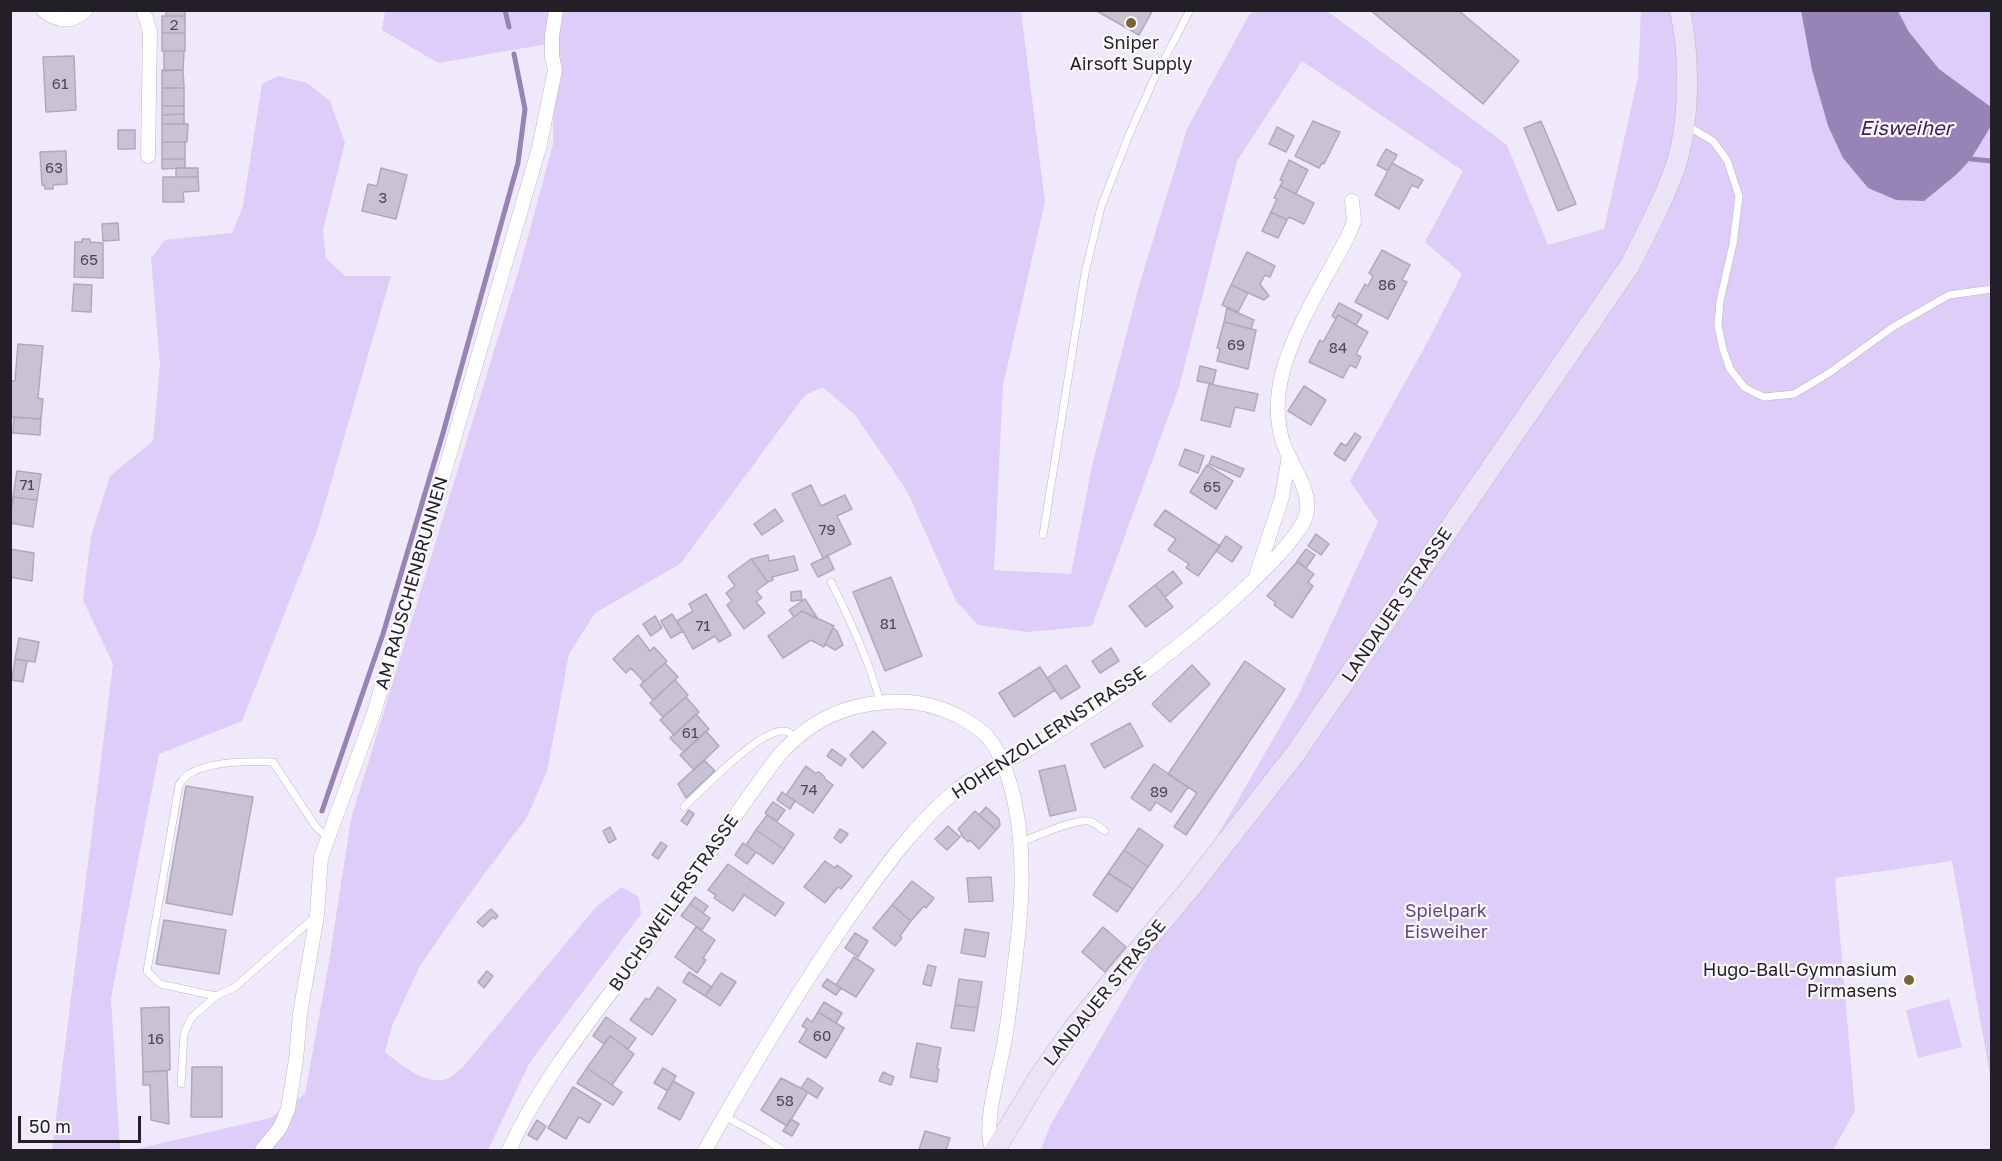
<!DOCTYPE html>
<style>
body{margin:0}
#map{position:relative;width:2002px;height:1161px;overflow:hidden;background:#f0e9fc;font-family:"Golos Text",sans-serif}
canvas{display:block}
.frame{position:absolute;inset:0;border:12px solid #221f26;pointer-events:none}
.scale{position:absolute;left:18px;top:1116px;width:123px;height:27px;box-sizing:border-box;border:3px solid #221f26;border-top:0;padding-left:8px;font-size:18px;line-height:21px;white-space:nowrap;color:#221f26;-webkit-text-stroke:4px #faf9fd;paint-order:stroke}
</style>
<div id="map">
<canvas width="2002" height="1161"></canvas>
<div class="frame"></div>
<div class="scale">50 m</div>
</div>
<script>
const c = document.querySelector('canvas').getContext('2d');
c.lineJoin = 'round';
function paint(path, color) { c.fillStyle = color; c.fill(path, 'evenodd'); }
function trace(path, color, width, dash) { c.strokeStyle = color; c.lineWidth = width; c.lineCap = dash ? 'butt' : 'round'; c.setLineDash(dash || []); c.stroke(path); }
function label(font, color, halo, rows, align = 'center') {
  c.font = font + ' "Golos Text",sans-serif'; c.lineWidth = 4.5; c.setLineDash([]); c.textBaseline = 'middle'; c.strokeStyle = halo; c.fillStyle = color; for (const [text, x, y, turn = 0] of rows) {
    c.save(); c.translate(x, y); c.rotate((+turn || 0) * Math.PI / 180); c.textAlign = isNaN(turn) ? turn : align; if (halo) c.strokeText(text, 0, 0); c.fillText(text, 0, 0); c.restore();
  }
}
const green = new Path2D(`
 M385 11H551L547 44 438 63 382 30Z
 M562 11H1021L1045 202 1003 385 994 570 1071 574 1092 466 1139 286 1187 129 1249 15 1255 11H1327L1507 145 1548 245 1604 229 1638 77 1641 11H1801L1812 70 1828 126 1843 158 1868 188 1896 200H1924L1957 174 1971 159 1991 126V1081L1952 861 1835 878 1855 1111 1833 1150H1041L1050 1126 1299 694 1378 522 1350 481 1428 341 1462 274 1425 242 1463 171 1302 61 1237 161 1179 387 1092 626 1028 632 978 625 956 601 906 489 855 415 823 387 805 395 680 564 595 613 569 654 547 771 527 817 468 896 420 966 392 1026 385 1052C400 1064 426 1086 447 1079 452 1077 459 1070 463 1067L596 907 622 887 639 897 641 914 530 1062 488 1150H132L270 1118 305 1094 328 968 351 819 520 266 553 144V102L556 53Z
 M1898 11H1991V107L1939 69 1909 32Z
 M278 76 307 83 330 101 345 143 323 230 326 258 345 276H391L317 531 242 721 159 754 111 998 120 1150H52L113 664 83 600 91 536 110 476 153 441 160 365 151 258 165 240 232 233 243 206 262 84Z
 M1949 999 1962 1047 1918 1058 1906 1010Z`);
const water = new Path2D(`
 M1801 11H1898L1909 32 1939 69 1991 107V126L1971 159 1957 174 1924 201 1896 200 1868 188 1843 158 1828 126 1812 70Z`);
const stream = new Path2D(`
 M505 10 509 27
 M1967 156 1971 159 1992 161
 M322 811 383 634 443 433 518 163 525 109 514 54`);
const building = new Path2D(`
 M166 10H185V16H166Z
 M1095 10H1153L1139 35Z
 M1370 10H1458L1519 61 1483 104Z
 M162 16H185V33H162Z
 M162 33H185V51H162Z
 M164 51H184L183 70 164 71Z
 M74 56 76 110 46 112 43 57Z
 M162 70H183L184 88H162Z
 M162 88H184V106H162Z
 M162 106H184V114L162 115Z
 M184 114V124H162V115Z
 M1313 121 1340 132 1324 164 1322 163 1319 168 1295 156Z
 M1541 121 1576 204 1558 211 1524 128Z
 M162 124H188L187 142H162Z
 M1277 127 1294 136 1286 152 1269 144Z
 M118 130H135V149H118Z
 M162 142H185V159H162Z
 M1386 149 1397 155 1388 171 1377 165Z
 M66 151 67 184 53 185V189H45L44 185H42L40 152Z
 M162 159H185V168L162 169Z
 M1289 160 1308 170 1296 194 1280 186 1283 181 1280 180Z
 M1392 163 1423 180 1418 188 1412 185 1399 209 1375 195Z
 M176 168H198V177H176Z
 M381 168 407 175 396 219 362 211 368 184 377 186Z
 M163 177H198L199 191 183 192 184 202H163Z
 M1280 186 1314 203 1304 224 1289 217 1287 220 1271 212 1277 199 1274 198Z
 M1271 212 1287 220 1278 238 1262 231Z
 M118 223 119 240 103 241 102 224Z
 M82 239H90V242L103 243V278L74 277 75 242H82Z
 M1382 250 1410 265 1402 280 1407 282 1388 319 1355 302 1365 284 1368 286 1373 276 1369 273Z
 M1247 252 1275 266 1270 277 1265 275 1260 284 1269 296 1264 300 1231 285Z
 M74 284 92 285 91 312 72 311Z
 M1231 285 1248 293 1238 312 1222 305Z
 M1339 303 1362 315 1356 325 1338 315 1336 319 1332 316Z
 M1227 308 1254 320 1251 329 1224 322Z
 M1338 315 1368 332 1356 354 1361 357 1356 368 1350 365 1343 378 1309 362 1320 340 1323 342Z
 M1224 322 1256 330 1248 369 1217 361 1220 349 1217 348Z
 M18 344 43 346 38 398 43 399 41 419 10 417 11 381H15Z
 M1200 366 1216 370 1213 384 1197 381Z
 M1209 384 1258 394 1254 411 1235 407 1230 427 1201 420Z
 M1304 386 1326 400 1311 425 1288 411Z
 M14 417 41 419 40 435 13 433Z
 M1355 433 1361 437 1345 461 1334 454 1341 443 1346 446Z
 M1185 449 1204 456 1198 473 1179 465Z
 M1212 456 1244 469 1240 477 1209 464Z
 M1207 465 1233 481 1216 509 1190 492Z
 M17 471 41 474 37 500 13 497Z
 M811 485 821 506 845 495 852 509 837 516 851 544 823 558 792 494Z
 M13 497 37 500 33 527 10 523Z
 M775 509 783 521 762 535 754 524Z
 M1165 510 1220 546 1198 576 1186 568 1189 564 1168 550 1176 539 1154 525Z
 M1316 534 1329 544 1321 555 1308 546Z
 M1226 536 1242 547 1232 562 1216 551Z
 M10 549 34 553 32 581 10 577Z
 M1306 549 1315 555 1306 568 1297 561Z
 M768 555 769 561 794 556 798 570 772 577 773 580 768 582 751 559Z
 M828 556 834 569 818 577 811 564Z
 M751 559 768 582 756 591 762 598 756 602 765 613 744 629 727 605 732 601 726 593 735 586 728 576Z
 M1297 562 1314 574 1308 582 1313 586 1292 618 1274 605 1276 603 1267 596Z
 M1173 571 1182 583 1165 597 1155 585Z
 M891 577 922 656 885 671 853 592Z
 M1155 585 1173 607 1146 627 1129 606Z
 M801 591 802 600 791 601V592Z
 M706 594 731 635 719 642 715 636 693 649 677 621 693 611 689 604Z
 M805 599 818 619 802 611 794 617 789 610Z
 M802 611 834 626 824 647 811 640 783 658 768 636Z
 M672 614 683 631 671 638 661 621Z
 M655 616 662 628 651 636 643 624Z
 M833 628 837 631 843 645 835 650 825 644Z
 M638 635 650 651 654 647 667 661 644 682 631 668 626 673 613 659Z
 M19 638 39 642 35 662 15 659Z
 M1111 648 1119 661 1100 673 1092 661Z
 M15 659 27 661 23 682 12 680Z
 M1245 661 1285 689 1186 835 1174 827 1197 793 1168 774Z
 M665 663 678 677 653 700 640 685Z
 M1066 665 1080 687 1061 699 1047 678Z
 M1192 665 1210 684 1170 722 1152 704Z
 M1040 667 1055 690 1014 717 999 693Z
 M675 680 688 695 663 717 650 703Z
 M686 697 699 712 674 735 660 720Z
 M696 714 709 729 684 752 670 738Z
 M1130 723 1143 746 1104 768 1091 744Z
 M706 731 719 746 694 770 680 755Z
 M873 731 886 743 863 768 850 755Z
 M832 749 846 759 841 766 827 756Z
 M704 760 715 771 686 798 678 784Z
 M1154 764 1188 787 1171 812 1156 802 1150 811 1131 798Z
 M1065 765 1076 810 1050 816 1039 771Z
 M806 766 815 773 819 772 824 776 825 779 833 785 813 813 786 795Z
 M186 786 253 797 232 915 166 903Z
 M782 792 795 801 790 809 777 800Z
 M773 802 785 810 777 821 765 813Z
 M986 807 999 819 1000 825 996 830 979 815Z
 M689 810 694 814 687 825 681 821Z
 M975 811 996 830 979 849 970 840 968 842 961 835 962 834 958 829Z
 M767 815 794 834 784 849 756 830Z
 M948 826 960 837 947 850 935 839Z
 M610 827 616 839 609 843 603 831Z
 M1139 828 1163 845 1148 867 1124 850Z
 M840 829 848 834 841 843 834 838Z
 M756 830 784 849 773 864 746 845Z
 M661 842 667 846 658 859 652 855Z
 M743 843 756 852 747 864 735 855Z
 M1124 850 1148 867 1133 889 1108 873Z
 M825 861 835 868 837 865 852 876 841 889 838 887 825 903 804 887Z
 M728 864 784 903 775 916 744 895 733 911 714 898 716 895 708 890Z
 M1108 873 1133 889 1117 912 1093 895Z
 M991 877 993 901 969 902 967 878Z
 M912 881 934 898 926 908 924 906 911 921 892 905Z
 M695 897 708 906 703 913 690 904Z
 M690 904 710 918 702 930 681 916Z
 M892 905 911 921 900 936 902 938 895 946 873 928Z
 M491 909 498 916 495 919 493 917 483 927 477 922Z
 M164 920 226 930 219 974 156 964Z
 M696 927 715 940 703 958 706 960 697 973 675 957Z
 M1103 927 1126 947 1105 972 1082 952Z
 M965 929 989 933 985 957 961 953Z
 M855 933 868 941 858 957 845 948Z
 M854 957 874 970 856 997 836 985Z
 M928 965 936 967 931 986 923 984Z
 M487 971 493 976 484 988 478 982Z
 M689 972 712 987 705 996 683 982Z
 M721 973 736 982 720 1006 705 996Z
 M827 979 841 988 836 995 822 986Z
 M959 979 982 982 978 1008 955 1005Z
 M658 987 676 1000 652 1035 630 1020 646 998 649 1000Z
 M824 1002 842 1013 836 1023 818 1012Z
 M955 1005 978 1008 974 1031 951 1028Z
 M169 1007 170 1070 143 1072 141 1008Z
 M818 1012 844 1028 826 1058 799 1042 807 1029 802 1026 807 1018 812 1022Z
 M606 1017 636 1038 628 1049 610 1036 604 1044 593 1036Z
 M610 1036 634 1054 612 1085 587 1068Z
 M917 1043 941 1048 937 1069H939L937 1082 910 1077Z
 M192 1067H222V1117H191Z
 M587 1068 622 1092 613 1105 577 1083Z
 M663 1068 676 1076 668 1091 654 1083Z
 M167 1071 169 1124 151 1120 150 1085H143V1072Z
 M883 1072 894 1077 891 1085 879 1081Z
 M781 1078 808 1092 787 1126 761 1110Z
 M808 1078 823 1088 817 1098 801 1088Z
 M673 1081 694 1093 680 1120 658 1108Z
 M573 1087 601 1104 589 1123 579 1117 566 1139 548 1128Z
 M791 1119 799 1124 792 1136 783 1131Z
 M537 1120 546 1126 537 1140 528 1135Z
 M925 1131 950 1138 946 1150H919Z`);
const service = new Path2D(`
 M1686 125 1713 141 1727 160 1739 196 1733 244 1720 301 1718 326 1723 349 1730 369 1744 387 1755 393 1764 397 1794 394 1829 373 1893 327 1949 295 1992 289
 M1043 535 1085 273 1101 207 1129 135 1155 77 1190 10
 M831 582C851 621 869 660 880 702
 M684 807C703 789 759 730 783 731 789 731 791 734 795 738
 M1021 842C1035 837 1076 818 1089 821 1094 822 1100 828 1105 831
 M316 916 235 987 216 996 160 984 147 971 179 785C182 781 185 776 189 774 210 761 249 761 273 762L316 827 328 838
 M181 1084 184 1034 191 1018 216 996
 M725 1116 764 1138 782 1150`);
const minor = new Path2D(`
 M43 10C57 22 72 23 86 10
 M143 10 150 31 148 156
 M1256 576 1282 497 1289 456
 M262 1150 280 1128 288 1109 296 1060 300 1014 317 915 321 857 374 713 539 148 555 70 552 56V36L556 10
 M509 1150C542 1077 596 1014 643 949 689 884 732 817 780 754 810 721 843 705 887 702 912 700 936 705 958 716 969 722 983 730 990 740 1003 757 1009 779 1014 799 1026 854 1022 907 1015 962 1012 988 1009 1014 1005 1039 1001 1064 981 1130 993 1150
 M705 1150C752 1067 802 984 857 906 887 864 918 821 959 788 983 770 1012 760 1037 744 1109 700 1177 651 1239 594 1261 573 1283 553 1300 528 1320 500 1294 472 1284 445 1280 437 1279 425 1278 416 1273 356 1323 286 1349 234L1354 221 1352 201`);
const secondary = new Path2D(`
 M995 1150 1040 1075 1072 1030 1107 987 1188 891 1295 754 1630 265C1647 232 1664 199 1676 165 1690 120 1690 56 1680 10`);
const markers = [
 [1131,23,6,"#756633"],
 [1909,980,6,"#756633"]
];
const numberNames = [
 ["2",174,25],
 ["61",60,84],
 ["63",54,168],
 ["3",383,198],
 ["65",89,260],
 ["86",1387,285],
 ["69",1236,345],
 ["84",1338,348],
 ["71",27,485],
 ["65",1212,487],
 ["79",827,530],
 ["81",888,624],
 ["71",703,626],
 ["61",690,733],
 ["74",809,790],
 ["89",1159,792],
 ["60",822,1036],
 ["16",156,1039],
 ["58",785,1101]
];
const poiNames = [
 ["Sniper",1131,43],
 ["Airsoft Supply",1131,64],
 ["Hugo-Ball-Gymnasium",1897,970,"right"],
 ["Pirmasens",1897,991,"right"]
];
const streetNames = [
 ["AM RAUSCHENBRUNNEN",412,583,-74],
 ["LANDAUER STRASSE",1397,605,-56],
 ["HOHENZOLLERNSTRASSE",1049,733,-33],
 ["BUCHSWEILERSTRASSE",674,903,-55],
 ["LANDAUER STRASSE",1105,993,-51]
];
const parkNames = [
 ["Spielpark",1446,911],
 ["Eisweiher",1446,932]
];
const waterNames = [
 ["Eisweiher",1906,129]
];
paint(green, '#deccf9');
paint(water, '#9883b7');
trace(stream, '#9883b7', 5);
paint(building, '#c9c2d4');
trace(building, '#b0a9bb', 1.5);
trace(service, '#beb7c9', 8);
trace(minor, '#beb7c9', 15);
trace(secondary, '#beb7c9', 21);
trace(service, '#fff', 7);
trace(minor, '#fff', 14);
trace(secondary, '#ebe3f6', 20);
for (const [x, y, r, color] of markers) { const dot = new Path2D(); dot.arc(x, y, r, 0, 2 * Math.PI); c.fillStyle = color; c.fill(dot); trace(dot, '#faf9fd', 2); }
label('15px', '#4c4852', null, numberNames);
label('18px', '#221f26', '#faf9fd', poiNames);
label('18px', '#221f26', '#faf9fd', streetNames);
label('18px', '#624487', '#faf9fd', parkNames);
label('italic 20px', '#3f2160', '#faf9fd', waterNames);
</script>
